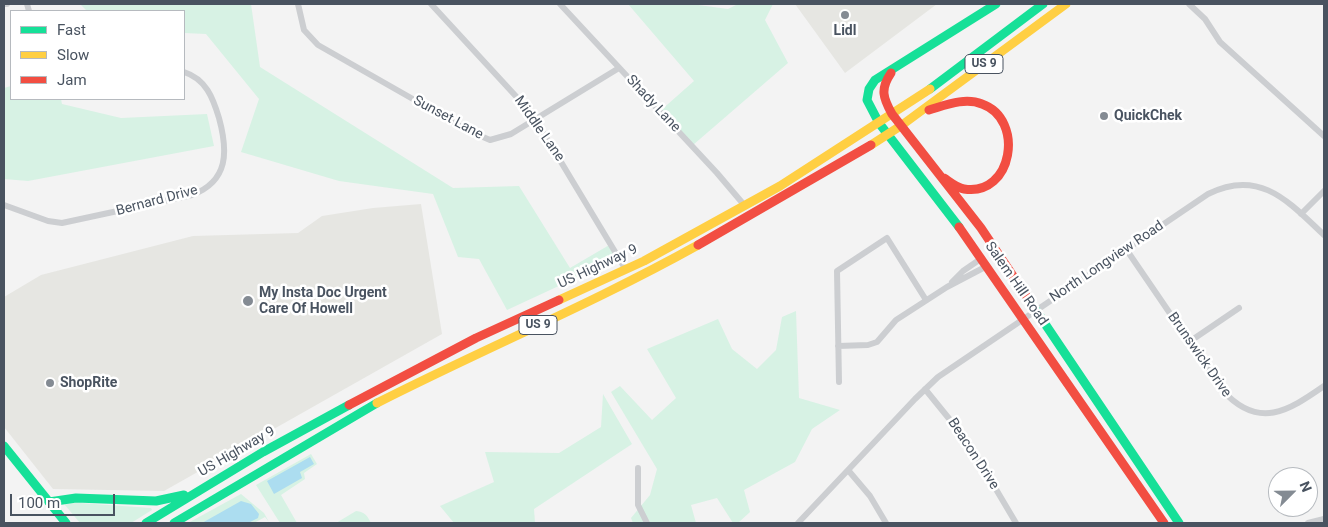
<!DOCTYPE html>
<style>
body{margin:0}
#map{position:relative;width:1328px;height:527px;overflow:hidden;background:#f3f3f3;font-family:Roboto,sans-serif}
canvas{display:block}
.frame{position:absolute;inset:0;border:5px solid #495360;pointer-events:none}
.legend{position:absolute;left:10px;top:10px;width:175px;height:90px;box-sizing:border-box;background:#fff;border:1px solid #b6babf;margin:0;padding:6px 9px;list-style:none;font-size:15px;color:#495360}
.legend li{display:flex;align-items:center;gap:10px;height:25px}
.legend b{width:25px;border:1px solid #b6babf}
.north{position:absolute;left:1268px;top:467px;width:50px;height:50px;box-sizing:border-box;background:#fff;border:1px solid #b6babf;border-radius:50%;rotate:67deg;font-size:14px;font-weight:700;line-height:20px;text-align:center;color:#495360}
.north::after{content:'';display:block;margin:auto;width:18px;height:22px;background:#848b93;clip-path:polygon(50% 0,100% 100%,50% 72%,0 100%)}
.scale{position:absolute;left:10px;top:494px;width:105px;height:22px;box-sizing:border-box;border:2px solid #495360;border-top:0;padding-left:6px;font-size:15px;line-height:18px;white-space:nowrap;color:#495360;-webkit-text-stroke:4px #fff;paint-order:stroke}
</style>
<div id="map">
<canvas width="1328" height="527"></canvas>
<div class="frame"></div>
<ul class="legend">
<li><b style="height:6px;background:#16e098"></b>Fast</li>
<li><b style="height:6px;background:#ffcf43"></b>Slow</li>
<li><b style="height:6px;background:#f24e42"></b>Jam</li>
</ul>
<div class="north">N</div>
<div class="scale">100 m</div>
</div>
<script>
const c = document.querySelector('canvas').getContext('2d');
c.lineJoin = 'round';
function paint(path, color) { c.fillStyle = color; c.fill(path, 'evenodd'); }
function trace(path, color, width, dash) { c.strokeStyle = color; c.lineWidth = width; c.lineCap = dash ? 'butt' : 'round'; c.setLineDash(dash || []); c.stroke(path); }
function label(font, color, halo, rows, align = 'center') {
  c.font = font + ' Roboto,sans-serif'; c.lineWidth = 5; c.setLineDash([]); c.textBaseline = 'middle'; c.strokeStyle = halo; c.fillStyle = color; for (const [text, x, y, turn = 0] of rows) {
    c.save(); c.translate(x, y); c.rotate((+turn || 0) * Math.PI / 180); c.textAlign = isNaN(turn) ? turn : align; if (halo) c.strokeText(text, 0, 0); c.fillText(text, 0, 0); c.restore();
  }
}
const commercial = new Path2D(`
 M795 4H937L845 73Z
 M421 204 442 334 164 491 53 489 4 427V297L41 275 193 236 298 233 322 216 373 208Z`);
const green = new Path2D(`
 M80 4H251L260 67 453 188 519 186 570 268 611 244 619 258 507 310 479 259 458 257 433 194 339 181 241 152 259 99 206 34 184 33V11H87Z
 M628 4H691L728 9 738 4H773L765 20 788 63 693 145 659 112 694 81Z
 M11 86V99H61L62 104 121 118 207 114 214 146 28 181 4 179V88Z
 M796 311 799 398 840 410 812 429 795 462 744 490 750 512 738 523H733L717 498 691 505 696 523H633L631 518 650 495 657 469 611 392 620 386 652 420 676 398 647 349 718 319 732 349 757 369 776 350 782 317Z
 M603 394 632 444 534 509 535 523H454L440 506 494 482 485 452 559 453 601 427Z
 M311 454 317 464 304 473 305 479 281 495 297 523H280L256 485Z
 M241 494 264 513 269 522 265 517 254 523H188Z
 M66 502 151 508 152 510 131 523H80L65 505Z
 M356 511C365 512 367 515 371 523H336Z`);
const water = new Path2D(`
 M310 457 314 464 300 472 302 478 274 494 267 481Z
 M241 501 251 504 259 514 258 518 248 523H202Z`);
const street = new Path2D(`
 M4 4H7
 M27 4 29 11
 M298 4 304 30 318 45 469 131 490 140 511 134 619 68
 M431 4 524 105 549 142 626 270
 M560 4 717 173 745 206
 M1189 4 1205 19 1220 42 1324 136
 M4 205 48 221 62 223 192 195C229 181 228 151 219 118 213 98 206 79 184 72
 M1301 214 1324 191
 M1126 249 1223 391C1259 430 1288 411 1324 386
 M952 282 963 271 982 258
 M1189 342 1239 308
 M838 346 868 345 877 342 896 320 947 287 987 266
 M839 382 837 271 887 238 926 300
 M925 389 968 442 1016 523
 M638 468V505L647 523
 M848 470 870 496 886 523
 M798 523 915 399 938 377 1208 194C1260 168 1289 202 1324 235
 M1308 523 1324 519`);
const fast = new Path2D(`
 M930 89 1043 4
 M959 227 879 123 867 100 869 89 875 80 996 4
 M1031 303 1179 523
 M4 446 66 523
 M49 502 76 498 156 501 184 495
 M146 523 263 452 349 405
 M174 523 377 403`);
const slow = new Path2D(`
 M871 145 902 125 1066 4
 M559 300 644 261 780 186 930 89
 M377 403C483 349 594 303 698 245`);
const jam = new Path2D(`
 M891 73C880 89 883 98 892 114L981 228 1031 303
 M929 110C946 105 965 97 982 104 1025 119 1013 197 964 189 957 188 950 182 944 178
 M959 227 1164 523
 M698 245 871 145
 M349 405 476 338 559 300`);
const markers = [
 [845,15,5,"#848b93"],
 [1104,116,5,"#848b93"],
 [248,301,6,"#848b93"],
 [50,383,5,"#848b93"]
];
const shields = [
 [984,64,38],
 [538,325,38]
];
const shieldNames = [
 ["US 9",984,64],
 ["US 9",538,325]
];
const poiNames = [
 ["Lidl",845,31,"center"],
 ["QuickChek",1114,116],
 ["My Insta Doc Urgent",259,293],
 ["Care Of Howell",259,309],
 ["ShopRite",60,383]
];
const streetNames = [
 ["Shady Lane",653,104,47],
 ["Sunset Lane",448,118,28],
 ["Middle Lane",539,129,55],
 ["Bernard Drive",157,201,-15],
 ["North Longview Road",1107,262,-34],
 ["US Highway 9",598,267,-25],
 ["Salem Hill Road",1016,284,55],
 ["Brunswick Drive",1199,355,55],
 ["US Highway 9",237,452,-30],
 ["Beacon Drive",973,454,57]
];
paint(commercial, '#e6e6e2');
paint(green, '#d7f2e4');
paint(water, '#acddf0');
trace(street, '#ccced1', 6);
trace(fast, '#16e098', 9);
trace(slow, '#ffcf43', 9);
trace(jam, '#f24e42', 9);
for (const [x, y, r, color] of markers) { const dot = new Path2D(); dot.arc(x, y, r, 0, 2 * Math.PI); c.fillStyle = color; c.fill(dot); trace(dot, '#fff', 2); }
for (const [x, y, w] of shields) { const box = new Path2D(); box.roundRect(x - w / 2, y - 9.5, w, 19, 4); c.fillStyle = '#fff'; c.fill(box); trace(box, '#495360', 1); }
label('bold 12px', '#495360', null, shieldNames);
label('bold 14px', '#495360', '#fff', poiNames, 'left');
label('14px', '#495360', '#fff', streetNames);
</script>
